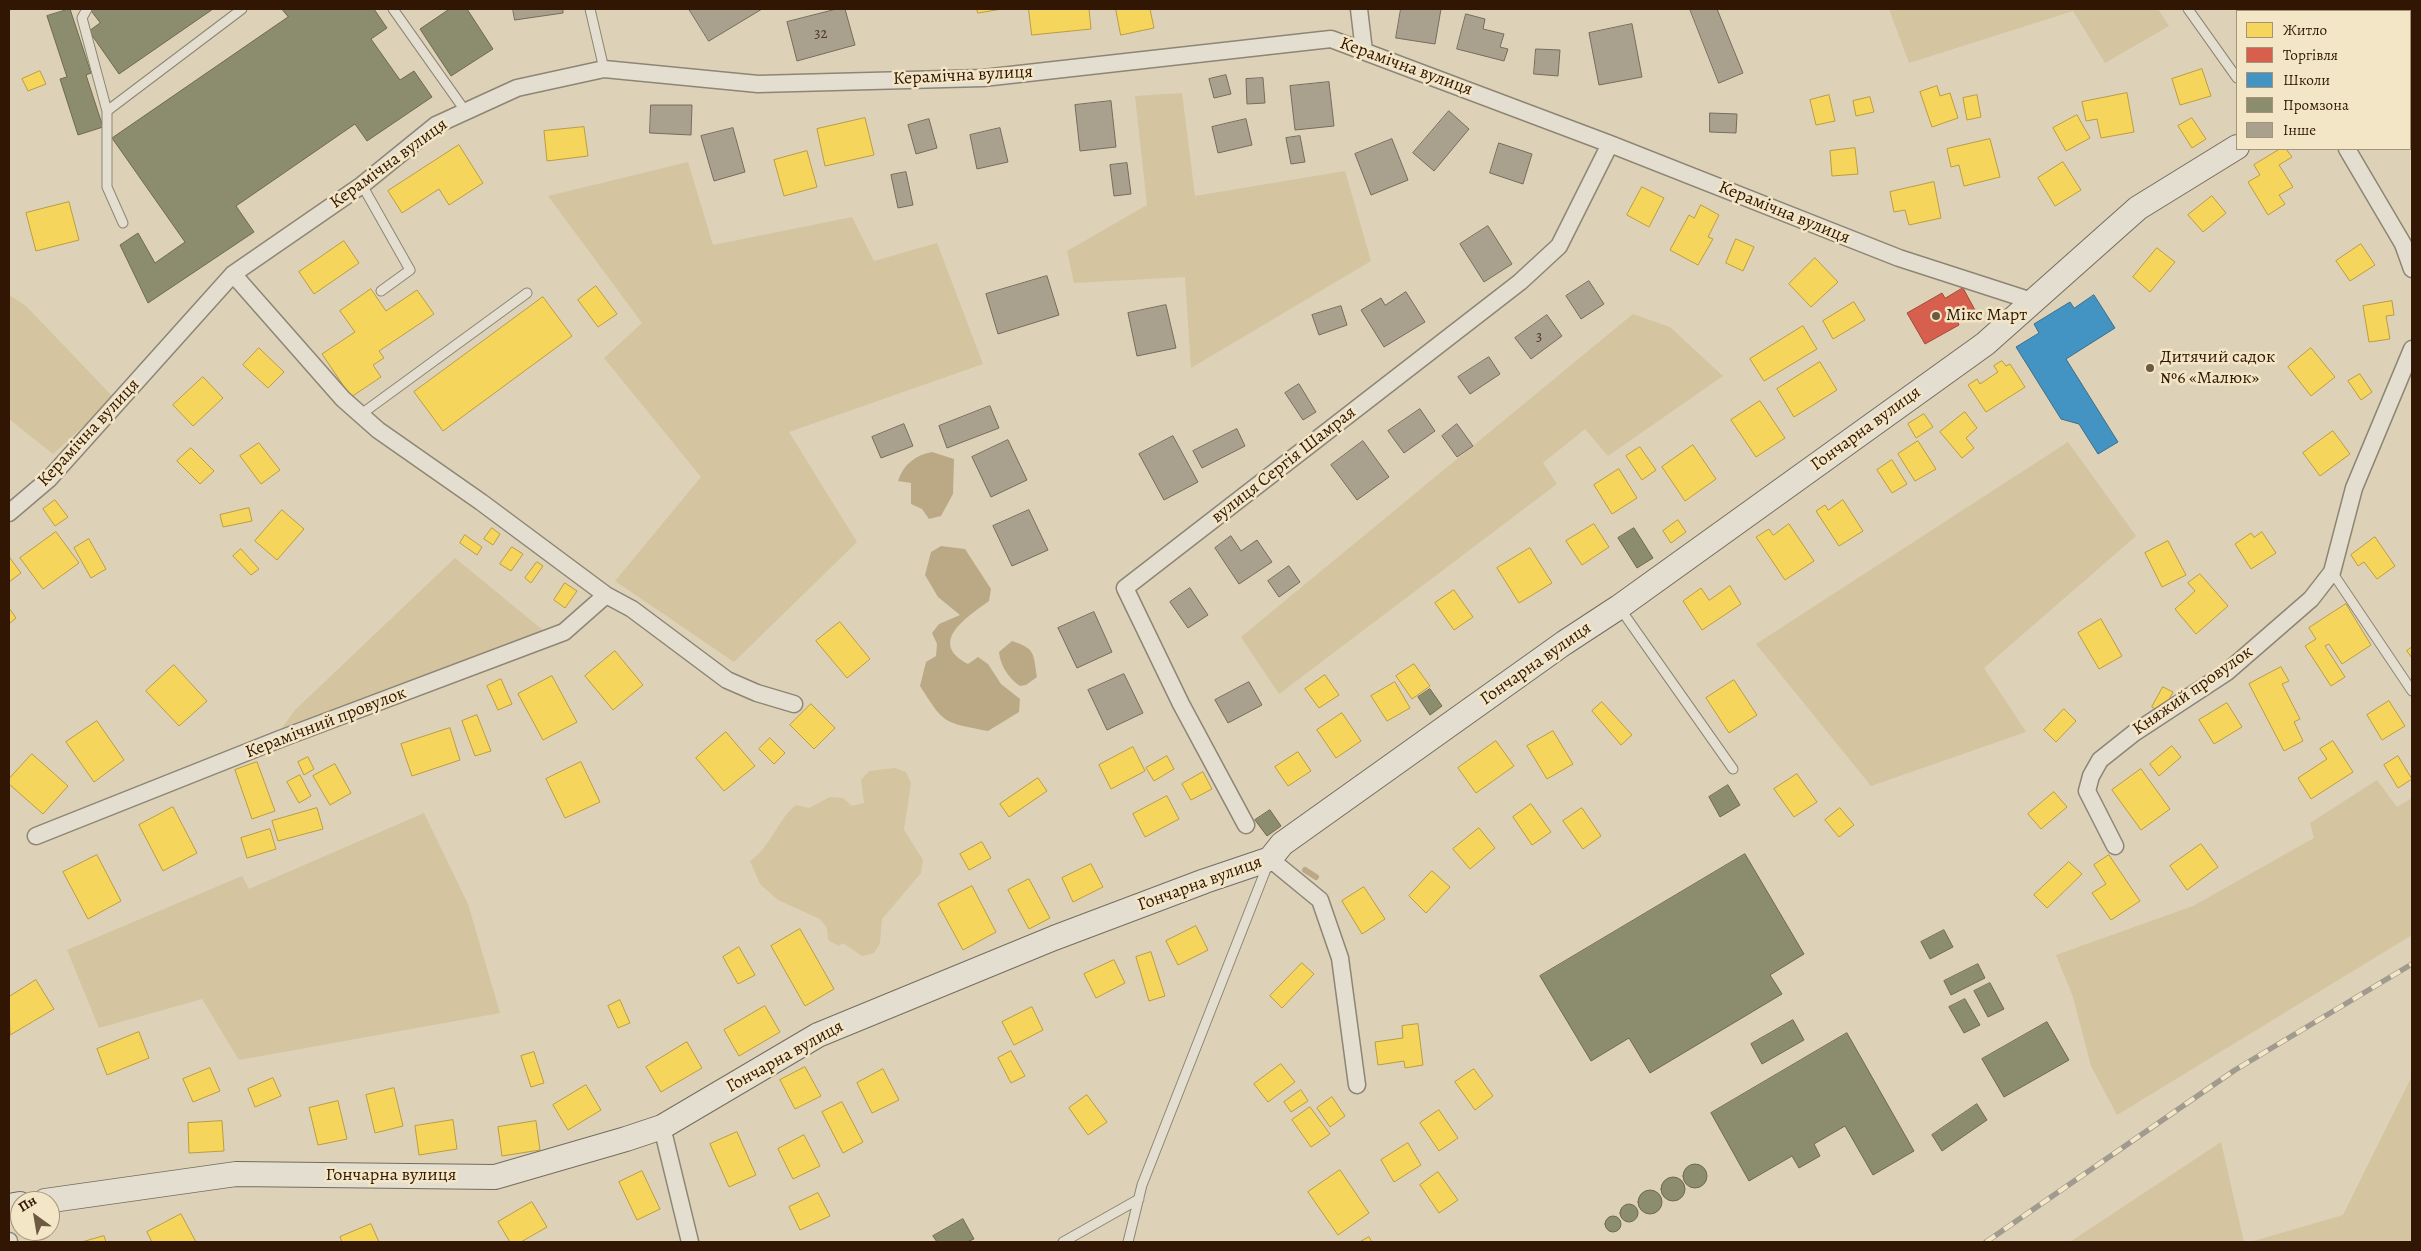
<!DOCTYPE html>
<meta charset="utf-8">
<style>
body{margin:0}
#map{position:relative;width:2421px;height:1251px;overflow:hidden;background:#ddd2b7;font-family:Alegreya,serif}
canvas{display:block}
.frame{position:absolute;inset:0;border:10px solid #301603;pointer-events:none}
.legend{position:absolute;left:2236px;top:10px;width:175px;height:140px;box-sizing:border-box;background:#f3e6c6;border:1px solid #a59378;margin:0;padding:6px 9px;list-style:none;font-size:15px;color:#301603}
.legend li{display:flex;align-items:center;gap:10px;height:25px}
.legend b{width:25px;border:1px solid #a59378}
.north{position:absolute;left:10px;top:1191px;width:50px;height:50px;box-sizing:border-box;background:#f3e6c6;border:1px solid #a59378;border-radius:50%;rotate:328deg;font-size:14px;font-weight:700;line-height:20px;text-align:center;color:#301603}
.north::after{content:'';display:block;margin:auto;width:18px;height:22px;background:#6d5842;clip-path:polygon(50% 0,100% 100%,50% 72%,0 100%)}
</style>
<div id="map">
<canvas width="2421" height="1251"></canvas>
<div class="frame"></div>
<ul class="legend">
<li><b style="height:14px;background:#f6d55c"></b>Житло</li>
<li><b style="height:14px;background:#d6604d"></b>Торгівля</li>
<li><b style="height:14px;background:#4393c3"></b>Школи</li>
<li><b style="height:14px;background:#8c8c6e"></b>Промзона</li>
<li><b style="height:14px;background:#a9a08d"></b>Інше</li>
</ul>
<div class="north">Пн</div>
</div>
<script>
const c = document.querySelector('canvas').getContext('2d');
c.lineJoin = 'round';
function paint(path, color) { c.fillStyle = color; c.fill(path, 'evenodd'); }
function trace(path, color, width, dash) { c.strokeStyle = color; c.lineWidth = width; c.lineCap = dash ? 'butt' : 'round'; c.setLineDash(dash || []); c.stroke(path); }
function label(font, color, halo, rows, align = 'center') {
  c.font = font + ' Alegreya,serif'; c.lineWidth = 5; c.setLineDash([]); c.textBaseline = 'middle'; c.strokeStyle = halo; c.fillStyle = color; for (const [text, x, y, turn = 0] of rows) {
    c.save(); c.translate(x, y); c.rotate((+turn || 0) * Math.PI / 180); c.textAlign = isNaN(turn) ? turn : align; if (halo) c.strokeText(text, 0, 0); c.fillText(text, 0, 0); c.restore();
  }
}
const green = new Path2D(`
 M1889 9H2158L2169 26 2105 63 2073 11 1909 63Z
 M1182 93 1195 196 1345 171 1371 261 1191 368 1185 277 1074 283 1067 251 1147 205 1135 96Z
 M688 162 713 245 852 217 874 261 937 243 983 364 789 432 857 542 734 662 615 581 701 477 604 358 642 323 548 196Z
 M9 295 26 306 114 398 53 454 9 419Z
 M1633 314 1670 327 1723 376 1608 456 1585 429 1543 463 1557 484 1279 694 1241 637Z
 M2068 442 2136 536 1984 668 2026 732 1871 786 1756 644Z
 M455 558 544 631 279 732 295 710Z
 M895 768 906 772 911 783 904 830 923 860 921 873 882 919 880 943 874 953 862 956 843 943 839 946 828 940 827 928 820 919 778 900 760 884 750 861C771 847 777 820 796 805L809 808 830 797 843 798 852 806 864 803 861 780 869 771Z
 M2377 780 2397 807 2412 798V935L2117 1115 2091 1066 2073 997 2056 955 2193 906 2314 838 2310 823Z
 M424 813 468 904 500 1013 239 1060 202 999 99 1028 67 950 242 876 249 889Z
 M2412 1076V1242H2250L2343 1215Z
 M2221 1142 2244 1242H2070Z`);
const water = new Path2D(`
 M932 452 954 459 953 494 941 516 929 519 922 509 911 504V483L898 481C903 465 915 455 932 452Z
 M941 546 965 549 991 589 989 601C969 616 926 642 968 664L978 657 988 664 1001 684 1020 699 1019 712 988 731C943 722 945 725 920 686L926 662 936 656 937 644 932 633 939 624 960 615 938 597 925 575 931 552Z
 M1012 641C1036 649 1033 653 1037 677L1026 685 1020 686C1009 679 1000 665 999 652Z`);
const homes = new Path2D(`
 M977 9H1002L978 13Z
 M1029 9H1089L1091 29 1032 35Z
 M1116 9H1150L1154 28 1121 35Z
 M2202 69 2211 96 2180 105 2172 79Z
 M40 71 46 84 28 91 22 79Z
 M1937 86 1940 96 1950 93 1958 118 1932 127 1920 92Z
 M2127 93 2134 132 2101 138 2097 119 2086 121 2082 102Z
 M1829 95 1835 121 1816 125 1810 100Z
 M1977 95 1981 117 1967 120 1963 98Z
 M1870 97 1874 112 1856 116 1853 101Z
 M2412 106V141L2410 142V107Z
 M2077 115 2090 138 2066 151 2053 128Z
 M865 118 874 155 825 166 817 129Z
 M2192 118 2206 139 2192 148 2178 126Z
 M584 127 588 156 547 161 544 131Z
 M1990 139 2000 177 1964 186 1959 165 1951 167 1947 149Z
 M459 145 483 183 449 205 439 189 402 213 388 191Z
 M1855 148 1858 174 1832 176 1830 151Z
 M2280 149H2286L2292 157 2279 165 2293 187 2279 195 2285 204 2268 215 2248 182 2260 175 2254 165Z
 M807 151 817 187 784 196 774 160Z
 M2063 162 2081 190 2055 206 2038 178Z
 M1934 182 1941 218 1909 225 1905 210 1894 212 1890 192Z
 M1642 187 1664 198 1649 227 1627 215Z
 M2212 196 2226 213 2203 232 2188 215Z
 M69 202 79 240 36 251 26 213Z
 M1701 205 1719 215 1708 237 1713 239 1698 265 1670 250 1689 215 1694 218Z
 M1736 239 1754 247 1743 271 1726 263Z
 M344 241 359 263 314 294 299 272Z
 M2361 244 2375 265 2350 281 2336 261Z
 M2157 248 2175 262 2150 292 2133 277Z
 M1815 258 1838 282 1811 307 1789 284Z
 M596 286 617 314 598 327 578 300Z
 M371 289 386 311 417 290 434 314 379 351 384 358 373 365 381 377 351 397 322 354 355 332 340 311Z
 M543 297 572 336 443 431 414 392Z
 M2392 301 2394 315 2386 316 2390 339 2369 342 2363 306Z
 M1854 302 1865 320 1833 339 1823 321Z
 M1803 326 1817 349 1764 381 1750 359Z
 M259 348 284 372 268 388 243 365Z
 M2311 348 2335 377 2311 396 2288 367Z
 M2002 361 2006 366 2010 364 2025 387 1986 412 1968 385 1977 379 1980 384 1998 372 1994 366Z
 M1820 362 1837 390 1794 417 1777 389Z
 M2360 374 2372 392 2361 400 2348 381Z
 M203 377 223 398 193 426 173 405Z
 M1760 401 1785 438 1756 457 1731 420Z
 M1965 412 1977 428 1966 438 1974 448 1962 458 1940 432Z
 M1924 414 1933 427 1916 438 1908 424Z
 M2333 431 2350 454 2320 476 2303 453Z
 M1918 441 1936 469 1915 481 1898 454Z
 M259 443 280 470 261 484 240 456Z
 M1693 445 1716 479 1685 501 1662 467Z
 M1640 447 1656 470 1642 480 1626 456Z
 M191 448 214 471 200 484 177 461Z
 M1892 460 1907 484 1892 493 1877 470Z
 M1619 469 1637 498 1612 514 1594 485Z
 M55 500 68 517 55 526 43 509Z
 M1843 500 1863 531 1839 546 1816 511 1825 505 1828 510Z
 M249 508 252 521 223 527 220 515Z
 M282 510 304 529 277 560 255 541Z
 M1678 520 1686 532 1671 543 1663 531Z
 M1594 524 1609 547 1582 565 1566 541Z
 M1789 524 1814 561 1785 580 1756 537 1769 529 1773 535Z
 M492 528 500 534 493 545 484 539Z
 M56 532 79 563 43 589 20 558Z
 M2262 532 2276 553 2251 569 2235 544 2251 533 2254 537Z
 M465 535 482 547 477 555 460 543Z
 M2375 537 2395 566 2377 579 2364 562 2358 566 2351 555Z
 M89 539 106 569 91 578 74 548Z
 M2168 541 2186 575 2162 587 2145 553Z
 M512 547 523 554 511 571 500 564Z
 M1530 548 1552 583 1519 603 1497 568Z
 M241 549 259 569 251 575 233 556Z
 M10 558 21 573 9 582V559Z
 M537 562 543 566 531 583 525 578Z
 M2200 574 2228 606 2196 634 2175 609 2195 591 2188 583Z
 M565 583 577 591 565 608 554 600Z
 M1730 586 1741 604 1702 630 1683 601 1701 588 1709 600Z
 M1454 590 1473 617 1454 630 1435 603Z
 M2346 604 2371 645 2342 664 2329 644 2325 646 2345 677 2331 686 2305 646 2316 639 2309 628Z
 M9 608 16 618 9 624Z
 M2101 619 2122 656 2099 669 2078 633Z
 M840 622 870 659 847 678 816 641Z
 M2412 647V658L2407 651Z
 M615 651 643 685 613 710 585 676Z
 M1414 664 1430 686 1412 699 1396 676Z
 M174 665 207 701 179 726 146 691Z
 M2281 667 2289 681 2282 684 2300 719 2294 722 2303 741 2284 751 2249 684Z
 M1325 675 1339 695 1319 708 1305 689Z
 M552 676 577 722 543 740 518 694Z
 M501 679 512 704 498 710 487 686Z
 M1734 680 1757 715 1729 733 1706 698Z
 M1395 682 1410 708 1387 721 1371 696Z
 M2163 687 2173 692 2162 713 2152 707Z
 M2389 701 2405 726 2382 740 2367 715Z
 M1602 702 1632 735 1621 745 1592 711Z
 M2227 703 2242 727 2214 744 2199 720Z
 M811 704 835 728 814 749 790 725Z
 M2064 709 2076 721 2056 742 2044 730Z
 M1342 713 1361 741 1336 758 1317 730Z
 M477 715 491 751 475 756 462 721Z
 M97 721 124 760 94 782 66 742Z
 M450 728 460 760 412 776 401 744Z
 M1553 731 1573 764 1547 779 1527 746Z
 M726 732 755 766 724 791 696 758Z
 M770 738 785 753 774 764 759 749Z
 M1496 741 1514 766 1476 793 1458 768Z
 M2333 741 2353 772 2311 799 2298 778 2327 759 2320 749Z
 M2172 746 2181 757 2159 776 2150 764Z
 M1133 747 1145 771 1111 789 1099 765Z
 M1298 752 1311 771 1288 786 1275 767Z
 M32 754 68 786 43 814 9 784V779Z
 M1167 756 1174 769 1154 781 1146 768Z
 M2398 756 2412 779 2398 788 2384 765Z
 M308 757 314 769 304 775 298 762Z
 M257 762 275 811 252 819 235 770Z
 M581 762 600 802 565 818 546 779Z
 M335 764 351 793 330 805 313 776Z
 M2141 769 2170 809 2141 830 2112 790Z
 M1203 772 1212 789 1191 800 1182 784Z
 M1797 774 1817 802 1794 817 1774 789Z
 M300 775 311 796 299 803 287 782Z
 M1038 778 1047 791 1009 817 1000 804Z
 M2054 792 2067 807 2041 829 2028 814Z
 M1167 796 1179 819 1145 837 1133 814Z
 M1531 804 1551 832 1532 845 1513 817Z
 M173 807 197 853 163 871 139 825Z
 M317 808 323 829 278 841 272 821Z
 M1582 808 1601 836 1583 849 1563 821Z
 M1840 808 1854 825 1839 837 1825 820Z
 M1479 828 1495 848 1470 869 1453 849Z
 M270 829 276 849 247 858 241 838Z
 M982 842 991 858 969 870 960 854Z
 M2201 844 2218 867 2187 890 2170 866Z
 M97 855 121 901 88 919 63 872Z
 M2109 855 2140 901 2111 920 2092 893 2106 884 2094 865Z
 M2069 862 2082 874 2047 908 2034 895Z
 M1091 864 1103 887 1073 902 1062 878Z
 M1432 871 1450 887 1426 913 1409 896Z
 M1029 879 1050 918 1029 929 1008 890Z
 M972 886 996 932 963 950 938 904Z
 M1364 887 1385 919 1362 934 1342 901Z
 M1196 926 1208 950 1178 965 1166 941Z
 M800 929 834 989 805 1006 771 946Z
 M739 947 755 975 738 984 723 957Z
 M1151 952 1165 996 1149 1001 1136 957Z
 M1114 960 1125 983 1096 998 1084 974Z
 M1302 963 1314 974 1282 1008 1270 996Z
 M36 980 54 1009 10 1035 9 997Z
 M620 1000 630 1023 618 1028 608 1006Z
 M765 1006 780 1032 739 1056 724 1030Z
 M1032 1007 1043 1030 1014 1045 1002 1022Z
 M1418 1024 1423 1065 1405 1068 1404 1061 1378 1065 1375 1042 1403 1038 1402 1026Z
 M139 1032 149 1058 107 1075 97 1049Z
 M687 1042 702 1068 661 1092 646 1067Z
 M1011 1051 1025 1076 1011 1083 998 1058Z
 M534 1052 544 1083 531 1087 521 1056Z
 M1281 1064 1295 1082 1268 1102 1254 1084Z
 M805 1067 821 1096 795 1109 780 1080Z
 M210 1068 220 1091 193 1102 183 1079Z
 M883 1069 899 1100 872 1113 857 1083Z
 M1474 1069 1493 1096 1475 1110 1455 1082Z
 M273 1078 281 1096 255 1107 248 1089Z
 M586 1085 601 1110 568 1130 553 1105Z
 M394 1088 403 1126 375 1133 366 1095Z
 M1301 1090 1308 1101 1291 1112 1284 1102Z
 M1087 1095 1107 1122 1088 1135 1069 1108Z
 M1332 1097 1345 1116 1330 1127 1317 1108Z
 M338 1101 347 1139 318 1145 309 1108Z
 M842 1102 863 1142 843 1153 822 1112Z
 M1310 1107 1330 1134 1311 1147 1292 1120Z
 M1439 1110 1458 1138 1439 1151 1420 1123Z
 M453 1120 457 1149 419 1155 415 1126Z
 M222 1121 224 1151 189 1153 188 1123Z
 M536 1121 540 1150 502 1156 498 1127Z
 M737 1132 756 1175 729 1187 710 1144Z
 M804 1135 820 1166 793 1179 778 1149Z
 M1408 1143 1421 1165 1394 1182 1381 1160Z
 M1340 1170 1369 1213 1338 1235 1308 1192Z
 M642 1171 660 1209 637 1220 619 1182Z
 M1438 1172 1458 1200 1439 1213 1420 1185Z
 M818 1193 830 1216 800 1230 789 1207Z
 M532 1202 547 1227 521 1242H510L498 1222Z
 M181 1214 196 1242H152L147 1232Z
 M371 1224 379 1242H342L340 1237Z
 M104 1236 106 1242H82Z
 M1369 1237 1372 1242H1360Z`);
const shops = new Path2D(`
 M1963 288 1975 310 1957 320 1959 325 1925 344 1907 313 1942 293 1945 298Z`);
const schools = new Path2D(`
 M2094 295 2115 328 2066 359 2118 442 2098 454 2079 424 2061 419 2016 347 2039 333 2034 324 2070 302 2074 308Z`);
const industry = new Path2D(`
 M70 9 91 73 86 75 103 127 78 135 60 79 67 77 47 16Z
 M90 9H213L119 74 89 31 100 23Z
 M282 9H374L387 28 371 39 400 80 414 71 432 97 367 141 355 124 236 206 254 232 148 303 120 245 138 233 155 263 185 242 112 138 288 17Z
 M447 9H467L493 49 451 76 420 29 448 10Z
 M1634 528 1653 558 1637 568 1618 538Z
 M1430 689 1442 706 1430 715 1418 697Z
 M1728 785 1740 805 1720 817 1709 797Z
 M1270 810 1281 826 1267 836 1255 820Z
 M1745 854 1804 954 1770 975 1782 994 1650 1073 1629 1038 1591 1061 1540 976Z
 M1944 930 1953 947 1930 959 1921 942Z
 M1978 964 1985 978 1951 995 1944 981Z
 M1990 983 2004 1009 1988 1017 1974 991Z
 M1965 999 1980 1025 1964 1033 1949 1007Z
 M1793 1020 1804 1040 1762 1064 1751 1044Z
 M2047 1022 2069 1060 2004 1097 1982 1059Z
 M1847 1033 1914 1151 1873 1175 1845 1126 1814 1144 1820 1156 1799 1168 1792 1156 1749 1181 1711 1113Z
 M1977 1104 1987 1120 1942 1151 1932 1135Z
 M1683 1176a12 12 0 1 1 24 0a12 12 0 1 1-24 0Z
 M1661 1189a12 12 0 1 1 24 0a12 12 0 1 1-24 0Z
 M1638 1202a12 12 0 1 1 24 0a12 12 0 1 1-24 0Z
 M1620 1213a9 9 0 1 1 18 0a9 9 0 1 1-18 0Z
 M1605 1224a8 8 0 1 1 16 0a8 8 0 1 1-16 0Z
 M963 1219 974 1239 967 1242H937L933 1236Z`);
const stream = new Path2D(`
 M1305 870 1316 877`);
const building = new Path2D(`
 M513 9H563V13L515 20Z
 M689 9H762L709 41Z
 M837 9H845L855 45 797 61 787 22Z
 M1401 9H1441L1435 44 1396 38Z
 M1690 9H1717L1743 73 1719 83Z
 M1466 14 1485 19 1483 29 1504 34 1500 47 1508 49 1504 61 1457 49Z
 M1632 24 1642 77 1599 85 1589 33Z
 M1536 49 1560 50 1558 76 1534 74Z
 M1226 75 1231 94 1214 98 1209 79Z
 M1263 78 1265 103 1247 104 1246 79Z
 M1329 82 1334 126 1295 130 1290 86Z
 M1111 101 1116 147 1080 151 1075 105Z
 M651 105H692L691 135 650 133Z
 M1449 111 1469 129 1434 171 1413 153Z
 M1710 113 1737 114 1736 133 1710 132Z
 M929 119 937 148 916 154 908 125Z
 M1246 119 1252 145 1218 153 1212 127Z
 M733 128 745 172 714 181 701 136Z
 M1000 128 1008 162 977 169 970 135Z
 M1300 136 1305 162 1291 164 1286 138Z
 M1392 139 1408 180 1371 195 1355 154Z
 M1499 143 1532 154 1523 184 1490 173Z
 M1127 163 1131 194 1114 196 1110 165Z
 M906 172 913 205 898 208 891 175Z
 M1488 226 1512 264 1484 282 1460 244Z
 M1047 276 1059 315 998 334 986 294Z
 M1589 281 1604 304 1581 319 1566 296Z
 M1406 292 1425 322 1384 347 1361 310 1381 298 1385 305Z
 M1166 305 1176 348 1137 356 1128 313Z
 M1341 306 1347 325 1319 335 1312 315Z
 M1547 315 1562 336 1531 359 1515 338Z
 M1489 357 1500 374 1470 394 1458 377Z
 M1299 384 1316 412 1303 420 1285 393Z
 M990 406 999 428 947 448 939 426Z
 M1420 409 1435 431 1404 453 1388 431Z
 M904 424 913 446 881 458 872 437Z
 M1457 424 1473 446 1457 457 1442 436Z
 M1237 429 1245 446 1202 468 1193 451Z
 M1173 436 1198 482 1164 500 1139 454Z
 M1008 440 1027 480 991 497 972 457Z
 M1363 441 1389 477 1357 500 1331 465Z
 M1029 510 1048 550 1012 566 993 526Z
 M1231 536 1241 551 1257 540 1272 562 1239 584 1215 548Z
 M1289 566 1300 582 1279 597 1268 581Z
 M1190 588 1208 615 1188 628 1170 602Z
 M1094 612 1112 652 1077 668 1058 628Z
 M1124 674 1143 713 1107 730 1088 690Z
 M1249 682 1262 705 1228 723 1215 700Z`);
const lane = new Path2D(`
 M87 9 82 18 107 111
 M393 9 466 112
 M590 9 604 69
 M2188 9 2237 78
 M362 185 410 270 381 291
 M123 223 107 187V111L242 9
 M360 415 527 293
 M2332 572 2412 691
 M1619 607 1733 769
 M1063 1242 1139 1199
 M1128 1242 1142 1185 1268 864`);
const street = new Path2D(`
 M1359 9 1364 51
 M2410 90H2412
 M2347 149 2403 244 2412 269
 M233 274 343 399 378 430 481 502 606 595 632 609 727 680 757 693 794 704
 M9 513 49 479 233 274 362 185 436 125 517 88 604 69 758 84 983 78 1331 39 1610 144 1899 258 2032 301
 M1246 825 1181 704 1125 588 1520 282 1559 246 1610 144
 M36 836 280 739 564 632 606 595
 M2115 846 2087 791 2091 776 2100 760 2134 733 2227 672 2311 599 2332 572 2354 488 2412 349
 M1270 859 1320 900 1340 958 1357 1085
 M662 1127 690 1242
 M9 1241V1242`);
const secondary = new Path2D(`
 M2410 41 2412 39
 M45 1201 236 1174 495 1177 626 1139 662 1127 818 1035 1054 938 1205 881 1270 859 1282 844 1564 643 1619 607 1985 344 2138 208 2237 147
 M9 1206 20 1204`);
const rail = new Path2D(`
 M1986 1242 2235 1070 2412 964`);
const markers = [
 [1936,316,5,"#6d5842"],
 [2150,368,5,"#6d5842"]
];
const numberNames = [
 ["32",821,34],
 ["3",1539,337]
];
const streetNames = [
 ["Керамічна вулиця",1406,67,20],
 ["Керамічна вулиця",963,76,-3],
 ["Керамічна вулиця",389,164,-36],
 ["Керамічна вулиця",1784,213,22],
 ["Гончарна вулиця",1866,429,-36],
 ["Керамічна вулиця",89,433,-47],
 ["вулиця Сергія Шамрая",1284,465,-38],
 ["Гончарна вулиця",1536,664,-35],
 ["Княжий провулок",2193,691,-35],
 ["Керамічний провулок",326,723,-21],
 ["Гончарна вулиця",1200,884,-20],
 ["Гончарна вулиця",785,1057,-29],
 ["Гончарна вулиця",391,1176]
];
const poiNames = [
 ["Мікс Март",1946,316],
 ["Дитячий садок",2160,358],
 ["№6 «Малюк»",2160,379]
];
paint(green, '#d4c49f');
paint(water, '#bba985');
paint(homes, '#f6d55c');
trace(homes, '#bb9c41', 1);
paint(shops, '#d6604d');
trace(shops, '#a44a37', 1);
paint(schools, '#4393c3');
trace(schools, '#3d6e89', 1);
paint(industry, '#8c8c6e');
trace(industry, '#70694e', 1);
trace(stream, '#bba985', 6);
paint(building, '#a9a08d');
trace(building, '#766c5c', 1);
trace(lane, '#8e8574', 11);
trace(street, '#8e8574', 19);
trace(secondary, '#766c5c', 26);
trace(lane, '#e3ded0', 9);
trace(street, '#e3ded0', 16);
trace(secondary, '#e3ded0', 24);
trace(rail, '#a19a8e', 5.5);
trace(rail, '#f3e6c6', 4, [11]);
for (const [x, y, r, color] of markers) { const dot = new Path2D(); dot.arc(x, y, r, 0, 2 * Math.PI); c.fillStyle = color; c.fill(dot); trace(dot, '#f3e6c6', 2); }
label('15px', '#4e3826', null, numberNames);
label('18px', '#301603', '#f3e6c6', streetNames);
label('18px', '#301603', '#f3e6c6', poiNames, 'left');
</script>
